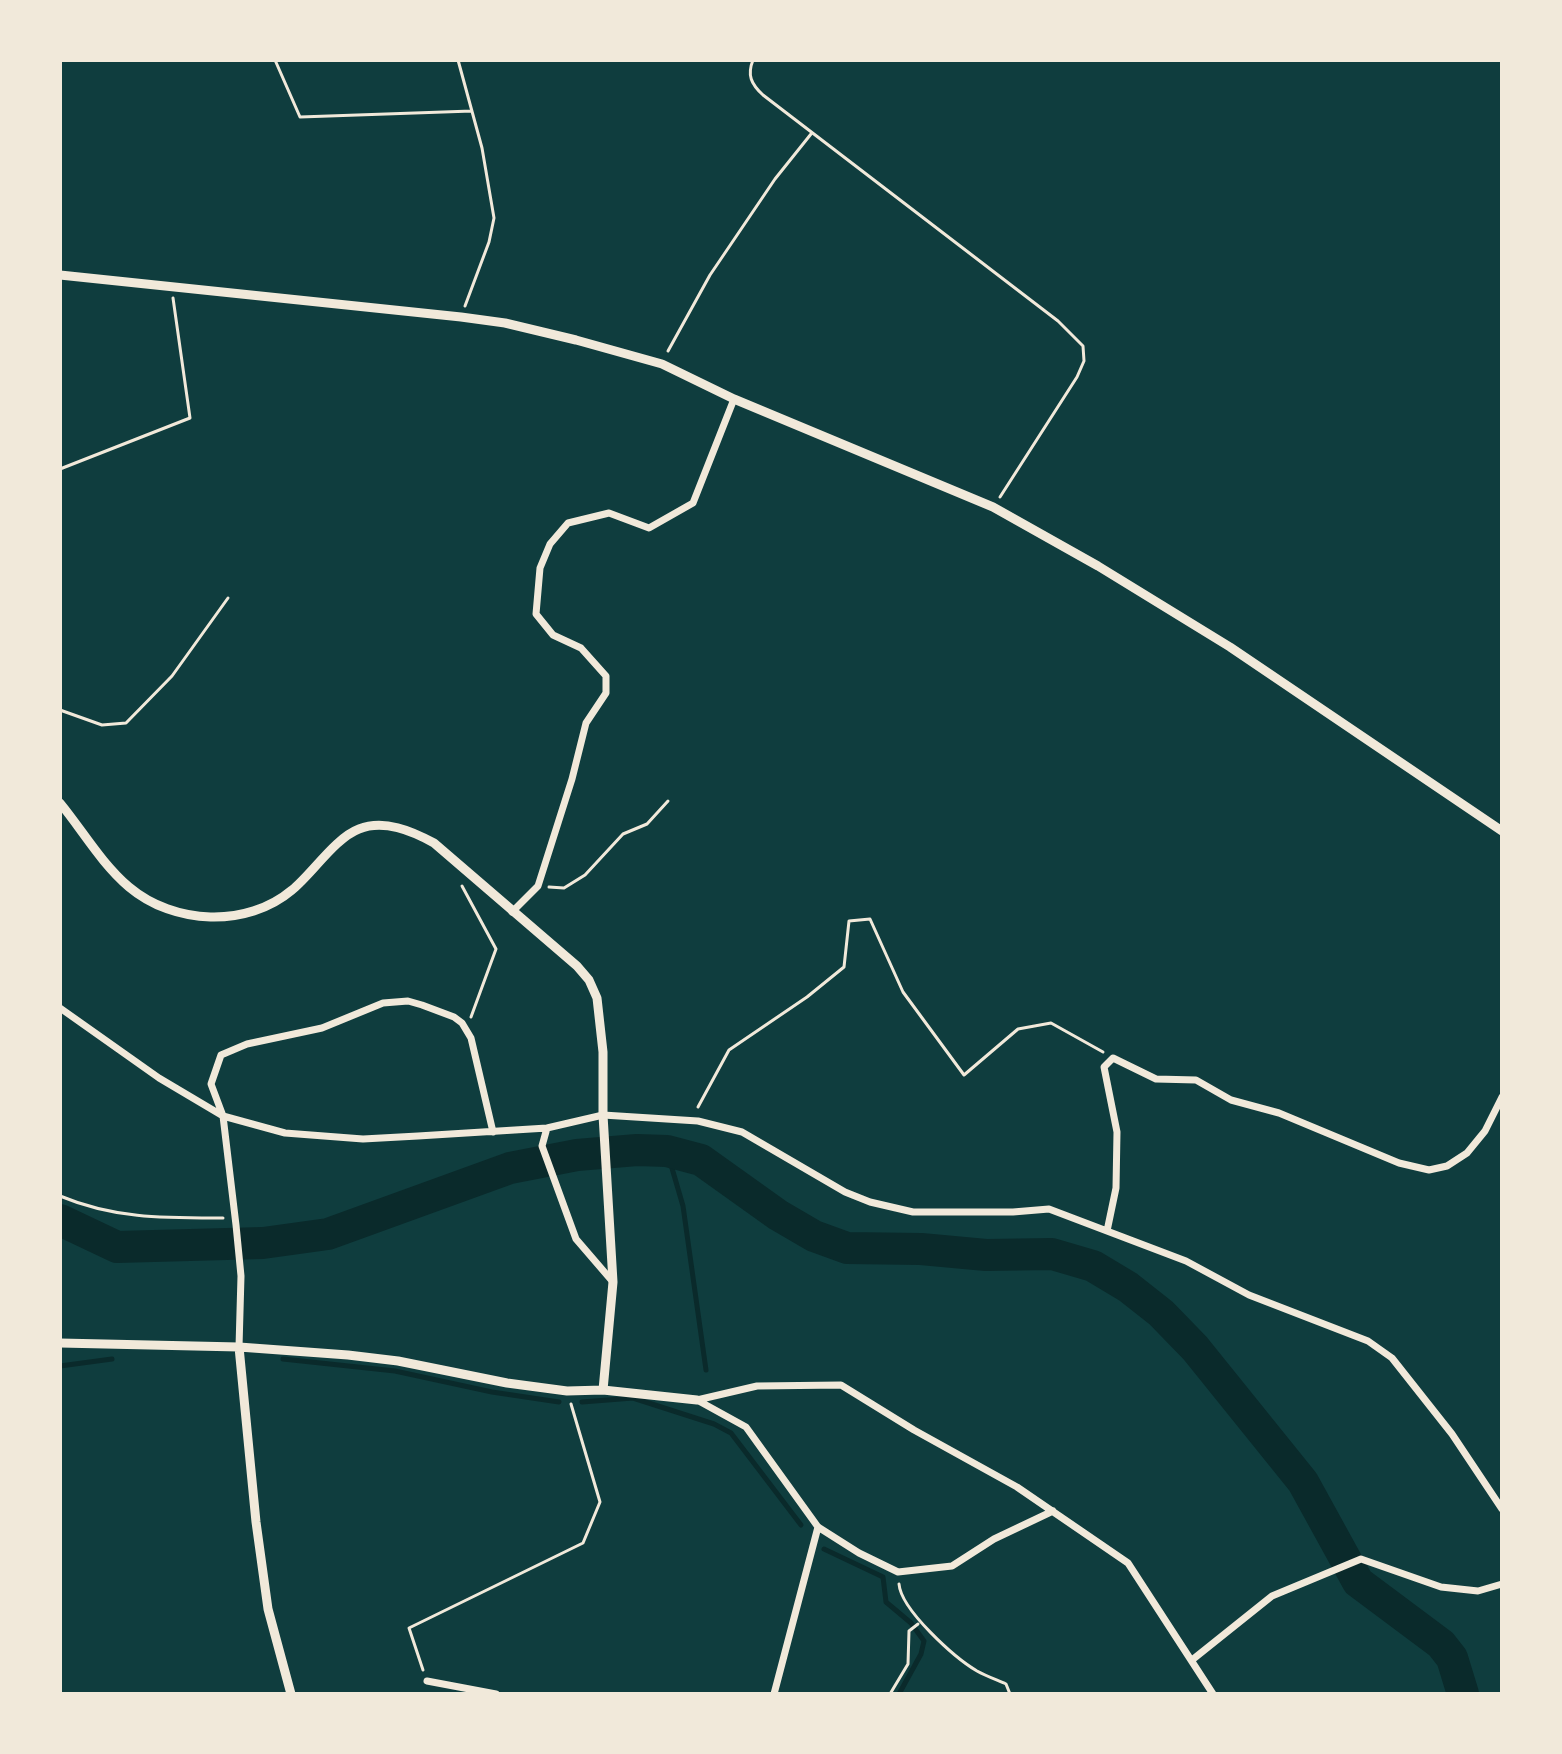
<!DOCTYPE html>
<style>
body{margin:0}
#map{position:relative;width:1562px;height:1754px;overflow:hidden;background:#0f3d3e;font-family:Barlow,sans-serif}
canvas{display:block}
.frame{position:absolute;inset:0;border:62px solid #f1e9da;pointer-events:none}
</style>
<div id="map">
<canvas width="1562" height="1754"></canvas>
<div class="frame"></div>
</div>
<script>
const c = document.querySelector('canvas').getContext('2d');
c.lineJoin = 'round';
function trace(path, color, width, dash) { c.strokeStyle = color; c.lineWidth = width; c.lineCap = dash ? 'butt' : 'round'; c.setLineDash(dash || []); c.stroke(path); }
const stream = new Path2D(`
 M667 1151 683 1206 706 1370
 M283 1359 395 1371 492 1392 559 1402
 M60 1366 112 1359
 M582 1402 633 1398 714 1424 731 1433 801 1525
 M824 1549 883 1577 886 1602 911 1623 924 1641 921 1654 899 1694`);
const river = new Path2D(`
 M60 1220 117 1247 263 1243 328 1234 510 1168 577 1155 637 1150 667 1151 701 1160 778 1215 814 1236 847 1248 921 1249 986 1255 1052 1254 1093 1266 1128 1287 1161 1313 1195 1348 1303 1482 1358 1582 1441 1644 1452 1658 1463 1694`);
const path = new Path2D(`
 M275 60 300 117 472 111
 M458 60 482 148 494 218 489 242 465 306
 M753 60C747 75 751 84 763 95L1058 321 1083 346 1084 361 1077 377 1000 497
 M668 351 710 275 775 179 811 134
 M60 469 190 418 173 298
 M60 710 102 725 126 723 172 676 228 598
 M462 886 496 949 471 1017
 M549 887 564 888 585 875 623 834 647 824 668 801
 M698 1107 729 1050 807 997 844 967 849 921 870 919 903 992 964 1075 1018 1029 1051 1023 1103 1052
 M60 1196C115 1219 165 1218 223 1218
 M899 1584C901 1610 955 1658 977 1671 986 1676 997 1680 1006 1684L1010 1694
 M423 1670 409 1628 583 1543 600 1502 571 1404
 M890 1694 908 1664 909 1631 918 1624`);
const minor = new Path2D(`
 M512 912 538 886 572 779 586 723 606 693V676L581 648 553 635 536 614 540 568 550 544 568 523 609 513 649 528 693 503 734 399
 M60 1008 159 1078 223 1116 285 1133 363 1139 418 1136 547 1128 603 1115 698 1121 742 1132 845 1192 870 1202 913 1212H1013L1049 1209 1186 1261 1249 1295 1368 1341 1392 1358 1452 1434 1502 1509
 M547 1128 542 1146 576 1239 613 1282
 M1107 1231 1116 1188 1117 1132 1104 1067 1113 1058 1156 1079 1196 1080 1231 1100 1279 1113 1399 1163 1429 1170 1447 1166 1467 1153 1485 1131 1502 1097
 M239 1347 241 1276 236 1225 223 1116 211 1084 221 1055 247 1044 322 1028 383 1003 408 1001 422 1005 454 1017 462 1023 471 1038 493 1132
 M697 1400 757 1386 841 1385 914 1430 1017 1487 1128 1563 1213 1694
 M697 1400 746 1427 818 1527 859 1553 898 1572 952 1566 994 1539 1053 1511
 M1192 1660 1272 1596 1361 1559 1441 1587 1478 1591 1502 1584
 M427 1681 496 1694
 M774 1694 818 1527`);
const tertiary = new Path2D(`
 M60 275 461 317 505 323 576 340 662 364 734 399 993 507 1098 566 1230 647 1502 831
 M60 803C83 831 101 863 129 887 174 925 247 928 292 890 312 874 335 838 359 829 384 819 412 831 434 843L577 966 589 980 597 998 603 1052V1115L613 1282 603 1390
 M60 1343 239 1347 348 1355 398 1361 507 1383 567 1391 603 1390 697 1400
 M239 1347 256 1522 268 1609 291 1694`);
trace(stream, '#0a2a2b', 5);
trace(river, '#0a2a2b', 32);
trace(path, '#f1e9da', 3);
trace(minor, '#f1e9da', 7);
trace(tertiary, '#f1e9da', 9);
</script>
